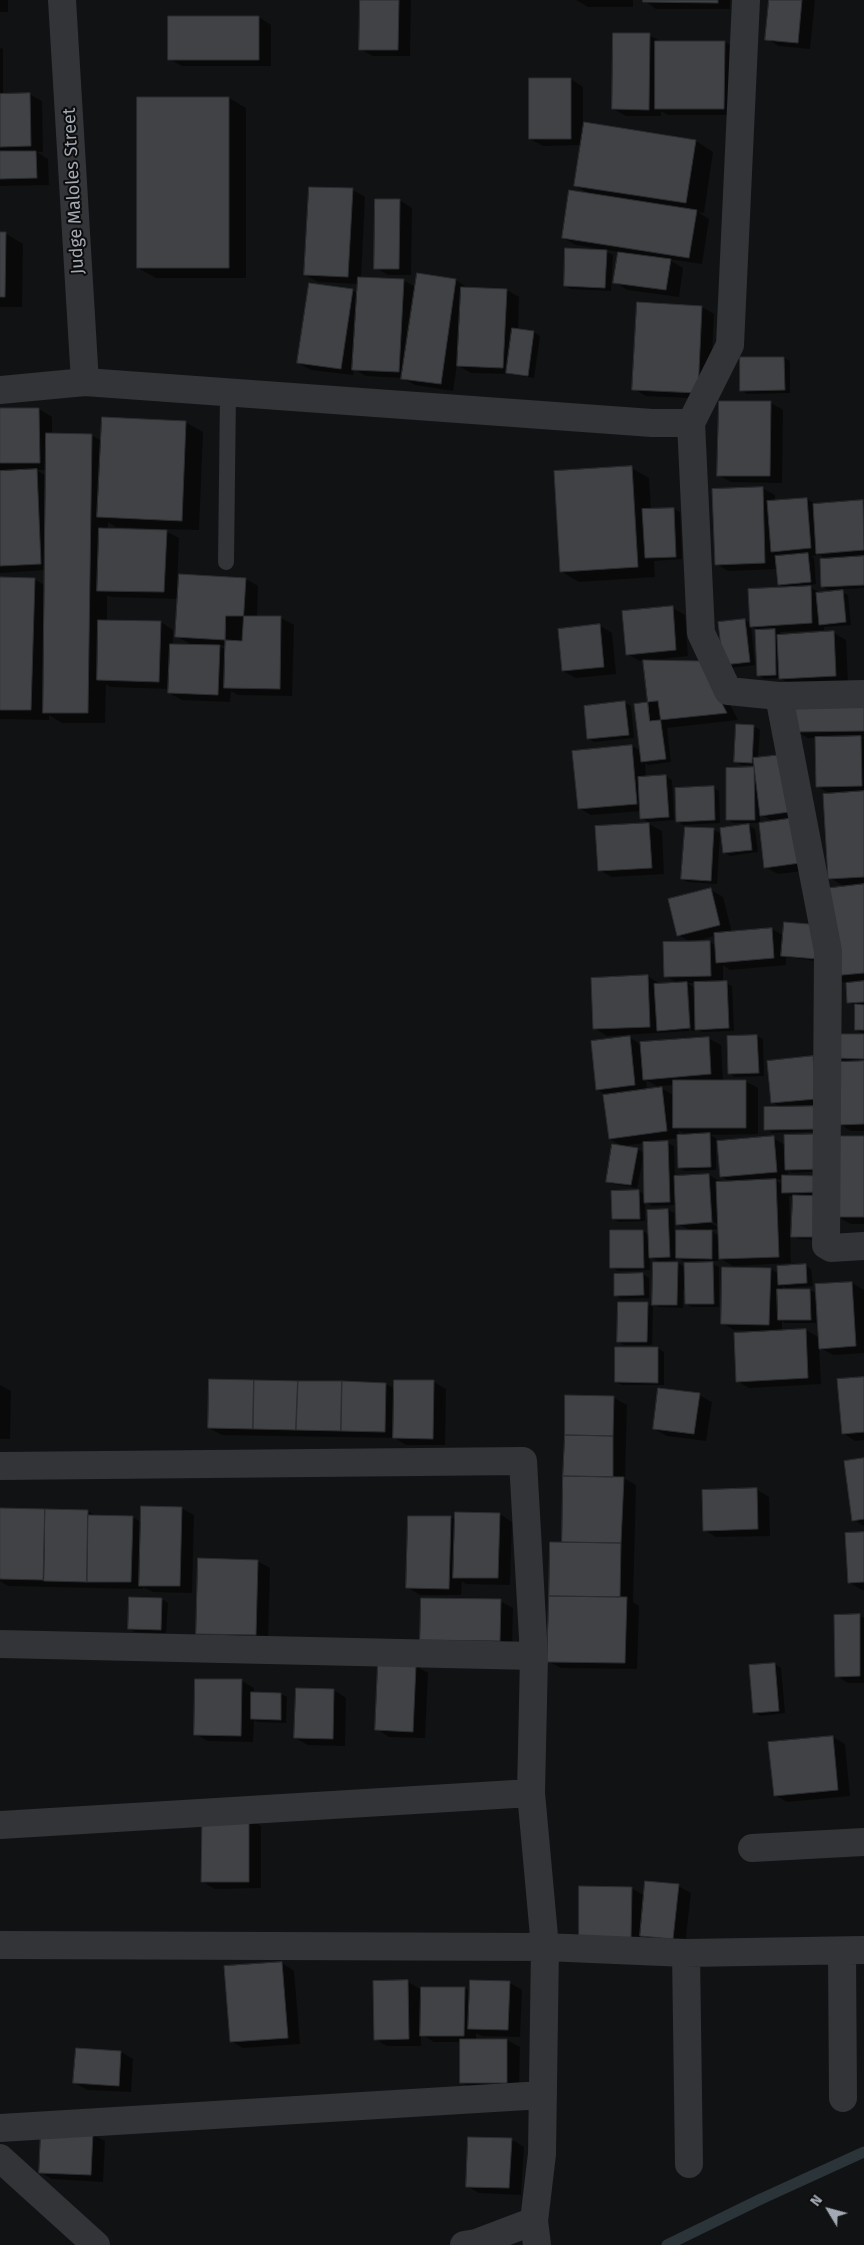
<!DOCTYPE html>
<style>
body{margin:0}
#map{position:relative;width:864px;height:2245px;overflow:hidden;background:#111213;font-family:"Fira Sans",sans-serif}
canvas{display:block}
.north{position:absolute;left:804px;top:2185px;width:50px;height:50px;-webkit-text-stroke:4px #0d0d0e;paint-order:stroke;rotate:307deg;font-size:14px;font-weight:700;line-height:20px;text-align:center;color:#a3aab4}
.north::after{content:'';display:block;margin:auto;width:18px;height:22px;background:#a3aab4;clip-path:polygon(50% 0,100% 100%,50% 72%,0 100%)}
</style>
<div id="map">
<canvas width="864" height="2245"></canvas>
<div class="north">N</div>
</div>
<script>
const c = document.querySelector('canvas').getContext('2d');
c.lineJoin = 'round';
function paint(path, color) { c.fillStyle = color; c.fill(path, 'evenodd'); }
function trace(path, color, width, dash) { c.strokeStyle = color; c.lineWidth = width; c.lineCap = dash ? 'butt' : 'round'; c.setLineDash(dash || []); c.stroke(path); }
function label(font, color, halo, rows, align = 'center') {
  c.font = font + ' "Fira Sans",sans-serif'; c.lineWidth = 4; c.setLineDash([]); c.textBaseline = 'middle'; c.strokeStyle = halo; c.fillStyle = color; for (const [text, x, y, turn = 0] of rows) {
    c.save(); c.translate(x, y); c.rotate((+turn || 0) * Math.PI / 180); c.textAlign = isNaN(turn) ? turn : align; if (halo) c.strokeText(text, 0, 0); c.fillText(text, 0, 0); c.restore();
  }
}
const shadow = new Path2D(`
 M0 0H8V12H0Z
 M361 0H411L410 56H373L360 49Z
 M576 0H633V7H588Z
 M644 0H730V9H656Z
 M770 0H815L810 49 779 46 767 39Z
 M259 17 271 25V66H182L169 59Z
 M649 35 662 42H725L737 49 736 115H668L661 111V116H626L613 109Z
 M0 48 3 49V95L29 94 42 101 43 152H37L48 159 49 185 0 186Z
 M571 79 583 87V123L696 141 713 152 704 213 698 212 709 219 702 264 668 259 683 268 679 297 627 290 615 282 619 252 576 245 563 238 591 195 576 186 582 145 543 146 530 139Z
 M229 98 246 108V278H156L138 268Z
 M353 190 365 197 361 278 403 280 416 287 456 280 468 288 507 290 519 297 518 330 534 332 540 336 534 378 510 374 471 373 457 365 453 391 415 385 402 378 366 376 354 369 353 375 311 370 298 363 352 290 358 294V284L318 282 305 275Z
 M399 200 412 208 411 275H388L376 268Z
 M0 233H5L23 244 22 307H0Z
 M605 251 613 255 611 291 571 289 565 286Z
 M638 304 702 307 714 314 710 399 646 396 634 389Z
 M784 358 790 361V393L747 394 741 390Z
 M771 403 783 410 782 483 731 482 718 475Z
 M0 409H39L52 417V434L91 435 102 441 185 422 203 432 199 530 162 529 179 538 177 586H179L180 575 246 579 258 586 257 617 281 618 294 625 292 696 238 695 231 691 230 702 182 700 169 693V689L110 687 106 684 105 723H62L49 715V720L0 719V578L34 579 46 586V570L0 573V472H4V470H0ZM36 470H47V476ZM108 522 116 527 160 529V531L108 530ZM107 595 111 597 179 599 176 636 192 645H173V630L161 622 107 621ZM218 645 226 646V650Z
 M631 468 649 478 651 510 674 509 680 512 682 559 654 561 655 577 579 582 562 572Z
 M762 488 775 495V502L807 499 817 505 864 502V588L829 590 823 587 828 560 820 555 811 556 814 558 816 584 807 585 821 594 842 592 848 595 851 625 824 627V630L780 632 781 636 834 633 846 640 848 682 792 685 779 678 764 679 758 675 760 631 751 626 755 665 731 668 725 665 745 620 751 624 786 588 779 584 777 569 728 571 716 564Z
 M673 608 685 615 688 656 654 660V661L712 670 738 720 667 728 671 762 648 765 645 763 646 777 666 776 672 780 674 820 648 822 642 818 641 811 591 815 579 808 632 746 641 751 649 703 644 660 640 661 627 654Z
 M600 626 612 633 616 674 576 678 563 671Z
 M864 696V737H862L864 739V1034L856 1030V1006L849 1002 848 982 845 983 832 976 824 962 786 957V965L730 970 723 965V982L732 986 734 1031 702 1032 695 1028V1031H691L688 985H686L689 1031 607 1036 594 1028 648 976 660 984 678 983 665 976 692 943 678 935 711 890 723 897 732 933 772 929 784 936 821 926 845 887 830 878 832 795 817 786 816 738H808L796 731ZM715 936 716 946 710 942H692ZM687 983H695V988Z
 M625 703 631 706 634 738 594 742 588 738Z
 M754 726 760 730 758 759 819 869 778 874 765 867 760 823H734L728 820 727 769H755V763L748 759 746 761 754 765H742L735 761ZM760 814 774 822 760 824Z
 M713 788 719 791 720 823 683 825 677 821Z
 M649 824 662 831 664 874 612 877 599 870 597 827Z
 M749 826 755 829 758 852 730 856 724 852Z
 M714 830 720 833 717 884 688 882 682 879Z
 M864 1035V1131H851L839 1124 847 1063 837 1057Z
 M757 1036 763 1039 764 1076 735 1077 729 1074Z
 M629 1037 640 1044 708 1038 721 1045 723 1081H745L758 1088V1134L710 1135 716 1138V1170L685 1171 679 1168 678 1138 654 1141V1143H668L674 1146 675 1177 709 1175 721 1182 732 1183 721 1176 773 1138 829 1171 792 1173 788 1170 789 1177H819L828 1240 799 1239 793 1236 794 1196H789L791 1263 733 1266 721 1259 720 1248H718V1261H683L676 1256V1260L659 1262 650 1257V1270L618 1271 612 1267 643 1231 649 1235 668 1210 674 1213 675 1246 691 1231 678 1224 677 1205 652 1206 645 1202V1221L619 1222 613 1219 639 1191 645 1195 644 1154 637 1188 613 1184 607 1181 637 1149 644 1153V1143L622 1146 610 1139 608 1096 597 1089ZM646 1080 660 1088 647 1090ZM675 1085V1096L658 1086ZM678 1130 688 1136H679ZM783 1179V1185L775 1180ZM707 1218 719 1225V1228L706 1220ZM719 1229 720 1236 709 1230Z
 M812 1058 825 1065 826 1131 772 1133 766 1129 782 1108 772 1102Z
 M864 1137V1224H851L838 1217Z
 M678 1263 685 1267 713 1264 719 1267V1307H692L686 1304V1290H683V1308L659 1307 653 1304Z
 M805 1265 811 1269 813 1286 786 1288 783 1286V1291L810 1290 817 1294 852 1283 864 1290V1353L833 1355 819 1347 821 1384 749 1388 737 1381 757 1331 734 1330 722 1323 771 1269 779 1274ZM816 1313H818L820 1338 806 1330 782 1331V1321L785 1323H816Z
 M643 1274 649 1278V1298L621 1299 615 1295Z
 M647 1304 653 1307 652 1345H624L618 1341Z
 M658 1348 664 1352V1385H622L616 1382Z
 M864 1378V1440L855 1441 843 1433Z
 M434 1382 446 1389 445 1445H406L395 1438 222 1435 209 1428 386 1384 395 1389Z
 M0 1385 11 1391 10 1439H0Z
 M699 1395 712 1402 706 1441 667 1436 654 1429Z
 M566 1397 614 1398 627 1405 625 1479 636 1485 633 1602 639 1606 637 1669 561 1668 548 1661 563 1543Z
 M864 1459V1526L854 1520Z
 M756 1489 769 1497 770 1536 716 1537 704 1530Z
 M181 1508 194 1515 192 1593 153 1592 143 1587V1589L8 1586 0 1581V1509L88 1511 98 1517H133L142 1523Z
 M500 1514 512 1522 510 1585 466 1584 462 1581 461 1595H420L407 1587 451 1517 456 1520Z
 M864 1533V1590H862L850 1583Z
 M257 1561 270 1568 268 1641 210 1640 197 1633Z
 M162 1599 168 1603 166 1633 135 1632 129 1628Z
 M500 1601 513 1608 512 1647 434 1646Z
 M860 1616 864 1618V1683H848L836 1676Z
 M775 1664 781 1668 785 1713 760 1716 754 1712Z
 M416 1666 428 1673 425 1738 389 1737 377 1729Z
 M196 1680 242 1681 254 1688V1693L281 1694 287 1697 286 1723 258 1722 254 1720 253 1742 208 1741 195 1734Z
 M297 1690H334L346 1698 345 1746 308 1745 295 1738Z
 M833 1737 845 1744 850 1796 787 1802 775 1795Z
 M249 1818 261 1826V1888L215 1889 203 1882Z
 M678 1886 691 1893 685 1946 653 1943 644 1937V1944H593L631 1888 645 1896Z
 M282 1963 294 1971 300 2044 243 2048 231 2041Z
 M374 1982H408L422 1990 465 1988 471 1992 510 1983 522 1990 520 2037 482 2036 476 2033V2040H507L520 2047 519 2089 474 2090 461 2082V2042H434L421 2034V2046H387L375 2039Z
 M121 2052 133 2059 131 2092 87 2090 75 2083Z
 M92 2134 105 2141 103 2182 52 2179 40 2172Z
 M511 2139 524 2147 521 2195 479 2193 467 2186Z`);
const stream = new Path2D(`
 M667 2245 761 2199 864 2152`);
const building = new Path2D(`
 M360 0H399L398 50H359Z
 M643 0H718V3L643 2Z
 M769 0H802L798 43 765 40Z
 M168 16H259V60H168Z
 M613 33H650L649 110 612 109Z
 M655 41H725L724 109H655Z
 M529 78H571V139H529Z
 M30 93 31 146 0 147V94Z
 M137 97H229V268H137Z
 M584 122 696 140 686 203 574 186Z
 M0 151H36L37 178 0 179Z
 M309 187 353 188 348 277 304 275Z
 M569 190 697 210 689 258 562 238Z
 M375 199H400L399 269H374Z
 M0 232H6L5 297H0Z
 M565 248 607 250 605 288 564 286Z
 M618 252 671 259 666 290 613 283Z
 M417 273 456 279 441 384 401 379Z
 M358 277 404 279 399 372 352 370Z
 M309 283 353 289 341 369 297 363Z
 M461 287 507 289 503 368 457 366Z
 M637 302 702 306 698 393 632 390Z
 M512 328 534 331 528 376 506 373Z
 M740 357H784L785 390 740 391Z
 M719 401H771L770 476H717Z
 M0 408H39L40 463H0Z
 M102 417 186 421 182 521 97 517Z
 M46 433 92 434 88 713H43Z
 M632 466 638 567 560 572 554 471Z
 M37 469 41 564 0 566V471Z
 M763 487 765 563 715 565 712 489Z
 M807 498 811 548 771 552 767 501Z
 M863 500 864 550 816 554 813 504Z
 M674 508 676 557 645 558 642 509Z
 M99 528 167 530 164 592 97 591Z
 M808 553 811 582 778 585 775 556Z
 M864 556V585L821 587 820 559Z
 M179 574 246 578 242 641 175 637Z
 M0 577 35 578 31 710H0Z
 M811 586 812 623 750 627 748 589Z
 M843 590 846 622 819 625 816 593Z
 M673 606 676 650 626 655 622 611Z
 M226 616H281L280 689 224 688Z
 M745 619 750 662 723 665 718 622Z
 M98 620 161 621 159 682 97 680Z
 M600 624 604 667 562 671 558 629Z
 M775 629 776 675 757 676 755 630Z
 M834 631 836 676 779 679 777 635Z
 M170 644 220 645 218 695 168 693Z
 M643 660 700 661 727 713 650 721Z
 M864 695V731L794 732V696Z
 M625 701 629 735 587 739 584 706Z
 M658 701 666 759 641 762 634 704Z
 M736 724 754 725 752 763 734 762Z
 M861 736 862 786 816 787 815 737Z
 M632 745 637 804 578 809 572 751Z
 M790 754 796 811 760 816 753 758Z
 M754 767 755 820H726V768Z
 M666 775 669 817 640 819 638 777Z
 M714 786 715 820 676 822 675 788Z
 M864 791V877L828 879 823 794Z
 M801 817 807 862 764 868 759 823Z
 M649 823 652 868 598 871 595 826Z
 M749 824 752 850 723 853 720 828Z
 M685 827 714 828 711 881 681 879Z
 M864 884V973L831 976 822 889Z
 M711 888 720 925 677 936 668 899Z
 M784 922 821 925 818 959 781 956Z
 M772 928 774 958 716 963 714 933Z
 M710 941 711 976 664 977 663 942Z
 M648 975 650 1027 593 1029 591 978Z
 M727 981 729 1028 695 1030 694 982Z
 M864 981V1002L847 1003 846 983Z
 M687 982 690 1028 657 1031 654 984Z
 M855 1004 864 1005V1030H855Z
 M836 1034H864V1059L836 1058Z
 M757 1035 759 1073 728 1074 727 1036Z
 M630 1036 635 1085 596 1090 591 1041Z
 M709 1037 711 1074 643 1080 640 1042Z
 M813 1056 816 1099 771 1103 767 1061Z
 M864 1061V1124L838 1125 837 1062Z
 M673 1080H746V1128H673Z
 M662 1087 667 1131 609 1139 603 1095Z
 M819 1106 820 1129 764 1130V1107Z
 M710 1133 711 1167 678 1168 677 1135Z
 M822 1134 823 1169 785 1170 784 1135Z
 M774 1136 777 1172 720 1177 717 1141Z
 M837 1136H864V1217H837Z
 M668 1141 670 1202 644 1203 643 1142Z
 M612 1144 638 1148 631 1185 606 1182Z
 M709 1174 712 1222 676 1225 674 1176Z
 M782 1175 819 1176V1192L782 1193Z
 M776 1179 779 1257 719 1259 716 1182Z
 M639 1190 640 1219H612L611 1191Z
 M793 1195 823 1196 822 1237H791Z
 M668 1209 670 1257 649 1258 647 1210Z
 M610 1230H643L644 1268H610Z
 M676 1230H712V1259L676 1258Z
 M653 1262H678L677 1305H652Z
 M713 1262 714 1304H685L684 1263Z
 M806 1264 807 1283 778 1285 777 1266Z
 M722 1267 771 1268 769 1325 721 1324Z
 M643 1273 644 1295 614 1296V1274Z
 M852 1282 856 1346 819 1349 815 1284Z
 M777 1289H810L811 1320H778Z
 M618 1302H648L647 1342H617Z
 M806 1329 808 1378 736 1382 734 1333Z
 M615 1347H658V1383L615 1382Z
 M864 1377V1432L842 1434 837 1379Z
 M209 1379 254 1380 253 1429 208 1428Z
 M254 1380 298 1381 296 1430 253 1429Z
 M394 1380H434L433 1439 393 1438Z
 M298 1381H342L341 1431 296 1430Z
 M342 1381 386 1383 385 1432 341 1431Z
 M658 1388 700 1393 694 1434 653 1429Z
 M565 1395 614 1396 613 1436 565 1435Z
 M565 1435 613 1436V1477L563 1476Z
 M864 1458V1519L852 1521 844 1461Z
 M563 1476 624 1477 621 1543 562 1542Z
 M757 1488 758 1529 703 1531 702 1490Z
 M141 1506 182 1507 180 1586H139Z
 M0 1508 45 1509 43 1580 0 1579Z
 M45 1509 88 1510 87 1582 44 1581Z
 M455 1512 500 1513 498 1578H453Z
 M88 1515 133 1516 131 1582H87Z
 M408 1516H451L449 1589 406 1588Z
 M864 1532V1582L848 1583 845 1533Z
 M550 1542 621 1543 620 1597 549 1596Z
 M198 1558 258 1560 256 1635 196 1634Z
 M549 1596 627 1597 625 1663 547 1662Z
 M129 1597 162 1598 161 1630 128 1629Z
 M421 1598 501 1599 500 1641 420 1640Z
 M860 1614V1676L835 1677 834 1615Z
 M378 1663 416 1665 413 1732 375 1730Z
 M775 1663 779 1711 753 1713 749 1665Z
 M195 1679H242L241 1736 194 1735Z
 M296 1688 334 1689 333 1739 294 1738Z
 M251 1692 281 1693V1720L251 1719Z
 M833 1736 838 1790 774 1796 768 1742Z
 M249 1817V1882H201L202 1818Z
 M645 1881 679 1884 673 1939 640 1936Z
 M579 1886 632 1887 631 1938H579Z
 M282 1962 288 2038 230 2042 224 1966Z
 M408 1980 409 2039 374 2040 373 1981Z
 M470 1980 510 1981 508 2030 468 2029Z
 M421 1987H465L464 2036H420Z
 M460 2039H507V2083H460Z
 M76 2048 121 2051 119 2086 73 2083Z
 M41 2130 93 2132 91 2175 39 2173Z
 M468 2137 512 2138 509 2188 466 2187Z`);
const service = new Path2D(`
 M226 562 228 392`);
const minor = new Path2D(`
 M62 0 85 382
 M0 390 85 382 652 423H691L730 345 746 0
 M691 423 701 633 728 691 779 696 864 694
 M779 696 828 951 826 1245 831 1248 864 1246
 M0 1466 523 1461 534 1656 531 1793 545 1947 542 2154 534 2221 537 2245
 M0 1644 534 1656
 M0 1825 531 1793
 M752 1848 864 1842
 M0 1945 545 1947 686 1953 864 1950
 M842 1951 843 2098
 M686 1953 689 2164
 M0 2128 543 2095
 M0 2158 96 2245
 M464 2245 476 2243 534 2221`);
const streetNames = [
 ["Judge Maloles Street",74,191,-93]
];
paint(shadow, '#0007');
trace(stream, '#2a3439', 11);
paint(building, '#404246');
trace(building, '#2b2c2f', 1);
trace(service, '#323438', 16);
trace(minor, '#323438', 28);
label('18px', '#a3aab4', '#0d0d0e', streetNames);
</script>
